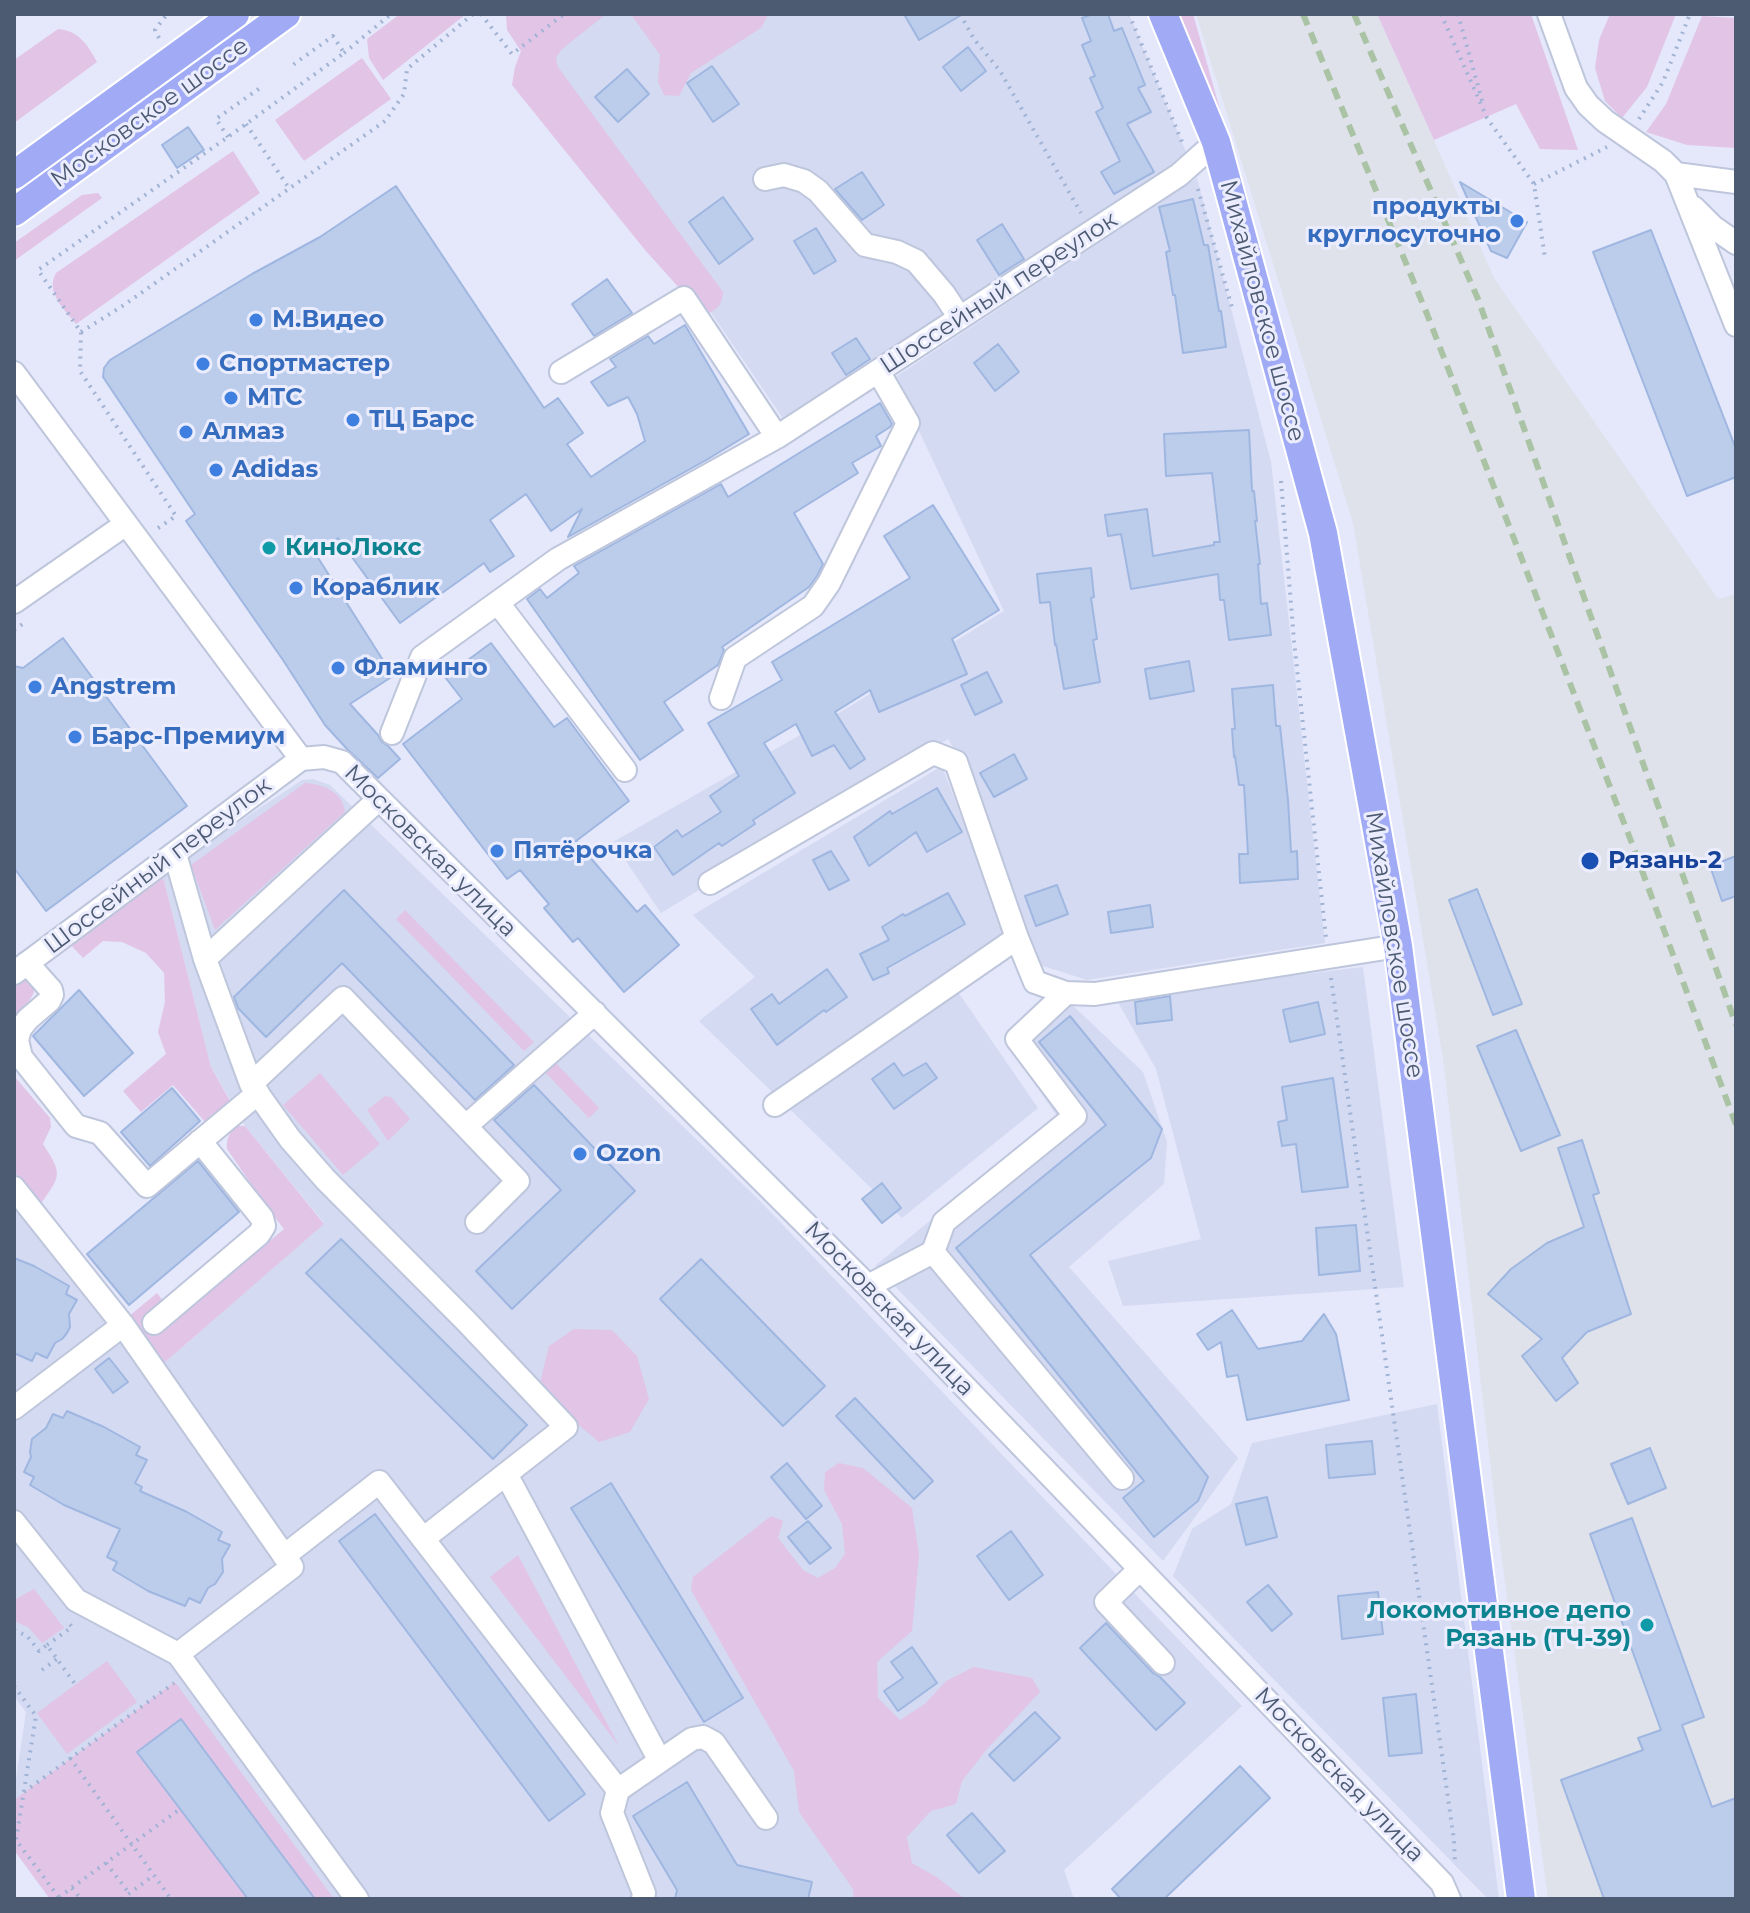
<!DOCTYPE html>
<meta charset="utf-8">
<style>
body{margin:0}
#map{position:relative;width:1750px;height:1913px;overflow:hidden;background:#e5e7fb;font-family:Montserrat,sans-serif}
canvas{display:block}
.frame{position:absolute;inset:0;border:16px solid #4c5a72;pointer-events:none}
</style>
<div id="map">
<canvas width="1750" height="1913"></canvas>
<div class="frame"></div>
</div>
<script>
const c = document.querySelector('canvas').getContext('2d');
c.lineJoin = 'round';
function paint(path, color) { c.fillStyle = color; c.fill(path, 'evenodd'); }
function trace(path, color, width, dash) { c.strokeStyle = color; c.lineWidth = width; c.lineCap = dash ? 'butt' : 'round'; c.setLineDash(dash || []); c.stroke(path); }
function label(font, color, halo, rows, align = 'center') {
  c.font = font + ' Montserrat,sans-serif'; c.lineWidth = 6; c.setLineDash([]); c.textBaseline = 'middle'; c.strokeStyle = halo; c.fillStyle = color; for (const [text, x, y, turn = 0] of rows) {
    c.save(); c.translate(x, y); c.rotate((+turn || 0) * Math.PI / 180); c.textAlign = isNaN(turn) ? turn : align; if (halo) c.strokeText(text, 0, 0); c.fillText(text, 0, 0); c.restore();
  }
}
const residential = new Path2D(`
 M584 14H1129L1188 157 784 420 706 305 530 71Z
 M1197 178 1271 462 1325 943 1087 980 1040 965 969 774 948 739 661 913 613 842 849 707 1004 611 894 378Z
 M942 766 1009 944 958 992 1038 1108 902 1218 699 1021 755 977 693 915Z
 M313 779 330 785 760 1201 1242 1706 1064 1870 1074 1899H50L14 1850V1792L26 1712 14 1696V1171L164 1363 324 1223 245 1126 211 1067 162 873 302 780Z
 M1363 967 1404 1287 1123 1306 1108 1261 1201 1239 1156 1069 1115 997Z
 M1068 1001 1143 1072 1167 1142 1164 1184 1069 1267 1238 1458 1163 1561 875 1266 1057 1116 1014 1054Z
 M1437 1404 1499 1899H1488L1173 1576 1192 1529 1231 1504 1252 1443Z`);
const industrial = new Path2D(`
 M1196 14H1377L1434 140 1494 278 1718 599 1736 594V1899H1548L1499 1538 1443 1058 1353 523Z`);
const green = new Path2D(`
 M400 14H466L383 80 369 58 367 39Z
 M506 14H606L561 50 556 58 558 67 723 292C722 304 719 308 708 314L700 311 645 250 512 85 515 67 521 51 507 30Z
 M627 14H767V17L761 28 691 73 679 96 664 95 658 82 660 55 633 17Z
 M1179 14H1193L1232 152Z
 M1377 14H1531L1578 150 1540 149 1516 104 1434 140Z
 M1610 14H1676L1647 87 1622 118 1605 101 1595 68 1599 40Z
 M1702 16 1736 18V148L1687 145 1646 132 1666 104Z
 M58 29C79 31 88 45 97 62L14 123V60Z
 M362 58 391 99 304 161 275 120Z
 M233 151 260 193 76 324C64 309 45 292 56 273Z
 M98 193 102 198 14 261V243L82 195Z
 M305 783C323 784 343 792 345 812L215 930 191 865Z
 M162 873 211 1067 230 1101 206 1123 173 1085 141 1112 123 1091 166 1054 158 1032 165 1002 164 973 146 953 122 942 103 941 83 958 70 944Z
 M405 910 534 1042 524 1051 396 919Z
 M31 975C42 992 26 1005 14 1016V988Z
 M552 1059 599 1108 589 1118 542 1069Z
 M320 1073 380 1144 343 1175 283 1105Z
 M14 1076 50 1118 51 1127 43 1144C63 1175 61 1175 40 1205L14 1171Z
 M385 1096 391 1097 410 1119 388 1141 367 1110Z
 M236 1126H245L324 1224 164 1363 128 1317 157 1293 164 1302 144 1319 157 1335 284 1229 267 1207 227 1149C226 1139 229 1133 236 1126Z
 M574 1329 612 1330 637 1356 649 1399 630 1432 599 1442 568 1416 540 1383 549 1346Z
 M839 1463 863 1468 912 1508 919 1555 912 1631 877 1662 878 1698 900 1720 925 1704 946 1681 974 1667 1032 1678 1040 1692 987 1749 962 1781 956 1804 931 1811 907 1837 912 1863 938 1878 965 1899H854L853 1889 799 1812 794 1771 691 1590 693 1577 771 1516 783 1521 778 1538 803 1570 818 1578 835 1568 845 1554 842 1524 824 1490 825 1472Z
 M518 1555 619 1746 490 1577Z
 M34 1589 64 1628 42 1643 28 1627 14 1621V1600Z
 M107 1661 137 1702 67 1754 37 1713Z
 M175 1682 334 1899H315L181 1720 138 1752 248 1899H50L14 1850V1800Z`);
const building = new Path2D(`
 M904 14H963L919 40Z
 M1093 14H1108L1114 31 1122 28 1145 85 1138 88 1151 112 1127 124 1154 172 1114 194 1101 172 1120 161 1096 112 1103 108 1090 78 1095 76 1082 45 1091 41 1082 18Z
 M968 47 986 71 961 91 943 67Z
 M712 66 739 104 713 122 687 83Z
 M627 69 649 94 618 122 595 97Z
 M188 127 204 150 177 168 162 145Z
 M862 172 884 205 862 220 835 189Z
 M1460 182 1527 222 1507 258 1491 251Z
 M396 186 544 408 558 398 583 433 567 444 591 477 645 441 637 414 628 397 608 406 591 382 616 367 610 359 648 336 654 344 685 325 749 434 708 459 568 537 582 509 551 531 526 494 490 520 514 556 490 572 484 563 400 623 338 538 315 553 393 676 350 704 378 735 382 742 388 746 400 759 378 778 347 749 325 725 283 660 186 521 195 514 103 377 104 368 110 360 252 274 320 237Z
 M723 197 753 239 719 264 689 222Z
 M1193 199 1204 245H1208L1219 311H1221L1226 347 1183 353 1175 295H1173L1166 252 1170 251 1159 207Z
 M1002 224 1024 259 999 275 977 240Z
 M816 228 836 261 814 274 794 241Z
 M1651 230 1736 449V477L1687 496 1593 252Z
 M607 279 632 313 594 336 572 304Z
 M856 338 870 359 846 375 832 353Z
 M998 344 1019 372 995 391 974 363Z
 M880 403 892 424 890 427 876 436 881 446 852 463 858 473 794 513 823 564 817 576 809 587 722 647 724 650 718 665 664 702 683 730 640 760 527 599 540 589 547 598 579 573 574 566 721 484 728 497Z
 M1249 430 1252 491H1254L1257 521H1255L1260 564H1258L1261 604 1267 603 1271 635 1229 640 1224 600H1220L1218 574 1131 589 1121 534 1108 536 1105 515 1147 509 1153 556 1214 545V542H1220L1212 473 1166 476 1164 434Z
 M933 505 999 610 952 639 967 674 879 712 870 690 835 712 865 759 850 769 834 745 812 756 796 724 764 743 795 793 753 820 755 824 722 846 719 843 673 875 654 847 677 830 682 837 721 812 710 796 739 776 708 723 782 680 772 662 910 578 884 536Z
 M1091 568 1094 597 1091 598 1097 639 1093 640 1100 682 1064 689 1056 644 1055 645 1050 602 1040 603 1037 574Z
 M63 638 187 806 46 911 14 868V666L23 668Z
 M491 643 554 727 567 718 629 801 576 841 637 912 645 905 679 945 624 992 578 938 573 942 544 908 549 904 520 870 507 879 403 744 462 699 445 677Z
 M1189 661 1194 691 1150 699 1145 669Z
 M987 672 1002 702 975 715 961 685Z
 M1273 685 1276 726H1280L1288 800 1291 852 1297 851 1298 879 1240 883 1239 854H1248L1244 785H1239L1235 756 1234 757 1232 729H1235L1232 689Z
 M1014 754 1027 779 994 797 980 773Z
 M937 788 962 832 927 852 916 832 869 866 854 837 890 811 892 814Z
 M831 851 849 880 829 890 813 860Z
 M1736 856V896L1722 901 1710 866Z
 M1057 885 1068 914 1036 926 1025 896Z
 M1477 889 1522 1004 1493 1015 1449 900Z
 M344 890 514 1065 475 1100 342 963 266 1037 238 1008 234 997Z
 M948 893 965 924 887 968 889 973 873 980 860 954 889 940 882 927 903 914 905 916Z
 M1150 905 1153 927 1111 933 1108 912Z
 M827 969 847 997 826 1012 824 1010 777 1045 751 1009 772 994 779 1004Z
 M79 990 133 1053 84 1096 33 1036Z
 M1170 996 1172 1020 1137 1024 1135 1002Z
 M1318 1002 1325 1034 1290 1042 1283 1010Z
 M1070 1016 1162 1129 1151 1158 1030 1255 1208 1477 1198 1501 1154 1537 1123 1498 1144 1481 956 1248 1106 1125 1039 1042Z
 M1516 1030 1560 1135 1521 1151 1477 1046Z
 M894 1063 903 1076 926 1063 937 1078 894 1109 872 1079Z
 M1333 1078 1348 1187 1302 1192 1296 1144 1282 1146 1278 1122 1287 1120 1282 1087Z
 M534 1085 635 1191 512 1309 476 1271 561 1190 494 1120Z
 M172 1088 200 1121 150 1166 121 1132Z
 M1582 1140 1599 1193 1593 1195 1631 1314 1587 1332 1562 1358 1578 1383 1556 1401 1522 1356 1542 1339 1488 1294 1511 1269 1547 1243 1584 1227 1558 1148Z
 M198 1161 239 1212 129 1305 87 1254Z
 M882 1183 901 1208 882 1223 862 1199Z
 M1356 1225 1360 1271 1319 1275 1316 1228Z
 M341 1239 527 1425 493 1459 306 1273Z
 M14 1258 34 1266 69 1286 66 1294 77 1300 69 1314 70 1327 67 1333 62 1339 55 1343 47 1358 36 1353 32 1361 14 1353Z
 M701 1259 825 1386 783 1426 660 1299Z
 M1232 1310 1258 1349 1302 1341 1324 1314 1336 1334 1349 1400 1247 1420 1238 1375 1227 1377 1221 1342 1208 1350 1197 1334Z
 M109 1358 128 1382 113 1393 95 1369Z
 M855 1398 933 1481 914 1499 836 1416Z
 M67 1411 104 1427 140 1447 136 1455 147 1460 135 1483 142 1487 140 1491 187 1512 222 1532 218 1540 230 1545 222 1559 223 1572 215 1584 208 1588 200 1603 189 1598 185 1606 148 1591 113 1570 117 1562 107 1557 120 1529 64 1505 30 1485 34 1477 24 1472 31 1457 30 1452 32 1439 46 1428 53 1414 63 1418Z
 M1372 1441 1375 1474 1329 1478 1326 1445Z
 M1650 1448 1666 1488 1628 1504 1611 1464Z
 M787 1463 822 1506 806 1519 771 1477Z
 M611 1483 743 1698 704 1722 571 1508Z
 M1267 1497 1277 1537 1246 1545 1236 1504Z
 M375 1514 585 1794 549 1821 339 1541Z
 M1632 1518 1704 1717 1682 1725 1712 1807 1736 1798V1899H1604L1561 1780 1643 1750 1638 1738 1661 1730 1590 1534Z
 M808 1521 831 1548 810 1564 788 1537Z
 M1011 1531 1043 1575 1009 1600 977 1556Z
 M1268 1585 1292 1614 1272 1631 1247 1602Z
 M1378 1592 1383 1634 1342 1639 1338 1596Z
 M1106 1623 1153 1673 1160 1677 1185 1703 1156 1730 1080 1648Z
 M912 1647 937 1683 898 1711 884 1691 903 1678 891 1662Z
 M1416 1694 1422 1753 1389 1756 1383 1698Z
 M1035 1712 1060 1738 1014 1781 989 1755Z
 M181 1719 273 1843 315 1899H248L137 1752Z
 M1240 1766 1270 1798 1164 1899H1121L1112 1889Z
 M687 1782 737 1865 812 1882 808 1899H675L677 1890 633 1816Z
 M972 1813 1005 1851 979 1873 947 1835Z`);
const path = new Path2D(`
 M481 14 512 54 564 14
 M960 14 974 39 1000 71 1081 213
 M1129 14 1182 142
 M1441 14 1487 118 1534 184 1545 258
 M1458 14 1483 104
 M159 38 155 30 167 14
 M344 53 391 14
 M1639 119 1663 82 1690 14
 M246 124 289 188
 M228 137 216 119 260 88
 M1534 184 1607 147
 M1198 189 1233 311
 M81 332 124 305 385 121 404 94 407 69 473 14
 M1281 481 1294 641 1326 938
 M158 528 176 516 80 371 81 332 38 270 228 137 344 53 333 36 290 67
 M14 630 24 623
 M1331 978 1454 1840 1455 1865
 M14 1630 27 1636 39 1651 47 1645 75 1684
 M47 1645 72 1627 68 1622
 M42 1670 57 1659
 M14 1686 36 1716 16 1840 60 1899
 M70 1758 171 1899
 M24 1792 174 1683
 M106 1863 129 1893
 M72 1888 81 1899
 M59 1897 180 1809
 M122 1899 154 1875`);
const minor = new Path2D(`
 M1549 14 1576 88 1588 105 1605 121 1663 161 1676 174 1736 182
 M1676 174 1736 325
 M765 179 784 175 804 181 818 191 865 245 897 252 916 261 944 294 960 318
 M1694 208 1713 227 1736 243
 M561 372 684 298 777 437
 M14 373 301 759
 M14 602 126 524
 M498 603 625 770
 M721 698 735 658 813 606 829 583 908 423 878 371
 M392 733 422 657 558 559 777 437 1179 175 1216 142
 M301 759 324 757 342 762 868 1286 1442 1883 1449 1899
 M175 854 205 959 251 1084 290 1139 326 1180 467 1322 566 1427 506 1474 660 1761 618 1790 612 1813 644 1893 643 1899
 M710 883 933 753 956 762 1017 938 1035 982 1066 993 1095 994 1398 946
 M205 959 379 799
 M27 963 51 990 52 995 49 1001 28 1019 20 1029 17 1040 21 1057 76 1126 100 1133 147 1186 258 1093
 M14 973 301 759
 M251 1084 343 998 518 1181 477 1222
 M775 1105 1017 938
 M467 1125 595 1013
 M14 1188 123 1325 292 1567 178 1654 357 1899
 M933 1252 944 1222 1075 1116 1017 1039 1066 993
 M868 1286 933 1252 1122 1478
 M154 1323 259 1234 264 1226 262 1218 200 1141
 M14 1408 123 1325
 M14 1522 76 1600 178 1654
 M423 1539 506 1474
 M284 1556 379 1482 618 1790
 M1140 1569 1106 1602 1163 1663
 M660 1761 692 1739 703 1737 714 1743 766 1818`);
const major = new Path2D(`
 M1163 14 1216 142 1323 533 1398 946 1521 1899
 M14 175 235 14
 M14 212 286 14`);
const rail = new Path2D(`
 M1303 14 1427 314 1631 841 1736 1125
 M1354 14 1478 299 1736 1025`);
const markers = [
 [1517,221,8,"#3f7fe0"],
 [256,320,8,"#3f7fe0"],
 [203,364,8,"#3f7fe0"],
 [231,398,8,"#3f7fe0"],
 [353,420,8,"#3f7fe0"],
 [186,432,8,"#3f7fe0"],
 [216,470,8,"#3f7fe0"],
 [269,548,8,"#0f9aa8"],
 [296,588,8,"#3f7fe0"],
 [338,668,8,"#3f7fe0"],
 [35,687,8,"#3f7fe0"],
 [75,737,8,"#3f7fe0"],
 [497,851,8,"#3f7fe0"],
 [1590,861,10,"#1a4fb4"],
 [580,1154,8,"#3f7fe0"],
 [1647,1625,8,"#0f9aa8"]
];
const streetNames = [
 ["Московское шоссе",150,113,-36],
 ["Шоссейный переулок",999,293,-33],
 ["Михайловское шоссе",1262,311,75],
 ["Московская улица",430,851,45],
 ["Шоссейный переулок",158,866,-37],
 ["Михайловское шоссе",1394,945,81],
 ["Московская улица",889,1309,46],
 ["Московская улица",1339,1775,46]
];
const shopNames = [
 ["продукты",1501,207,"right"],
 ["круглосуточно",1501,235,"right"],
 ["М.Видео",272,320],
 ["Спортмастер",219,364],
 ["МТС",247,398],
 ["ТЦ Барс",369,420],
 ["Алмаз",202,432],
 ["Adidas",232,470],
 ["Кораблик",312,588],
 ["Фламинго",354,668],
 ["Angstrem",51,687],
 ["Барс-Премиум",91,737],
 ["Пятёрочка",513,851],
 ["Ozon",596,1154]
];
const cultureNames = [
 ["КиноЛюкс",285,548],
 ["Локомотивное депо",1631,1611,"right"],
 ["Рязань (ТЧ-39)",1631,1639,"right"]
];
const transitNames = [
 ["Рязань-2",1608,861]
];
paint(residential, '#d4daf2');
paint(industrial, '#dfe2eb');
paint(green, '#e2c4e7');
paint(building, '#bccdec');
trace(building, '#9fb7e0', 2);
trace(minor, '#bec6dc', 26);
trace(major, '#fff', 32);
trace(path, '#a1b3d3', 4, [2, 6]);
trace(minor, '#fff', 22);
trace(major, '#a1abf5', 28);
trace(rail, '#aac3a4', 6, [12, 8]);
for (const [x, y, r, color] of markers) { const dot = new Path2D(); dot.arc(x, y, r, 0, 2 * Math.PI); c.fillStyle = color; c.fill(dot); trace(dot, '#ebedfe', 3); }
label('24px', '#4c5a72', '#ebedfe', streetNames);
label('bold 24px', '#366cbe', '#ebedfe', shopNames, 'left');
label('bold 24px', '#0d838f', '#ebedfe', cultureNames, 'left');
label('bold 24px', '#164399', '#ebedfe', transitNames, 'left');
</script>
